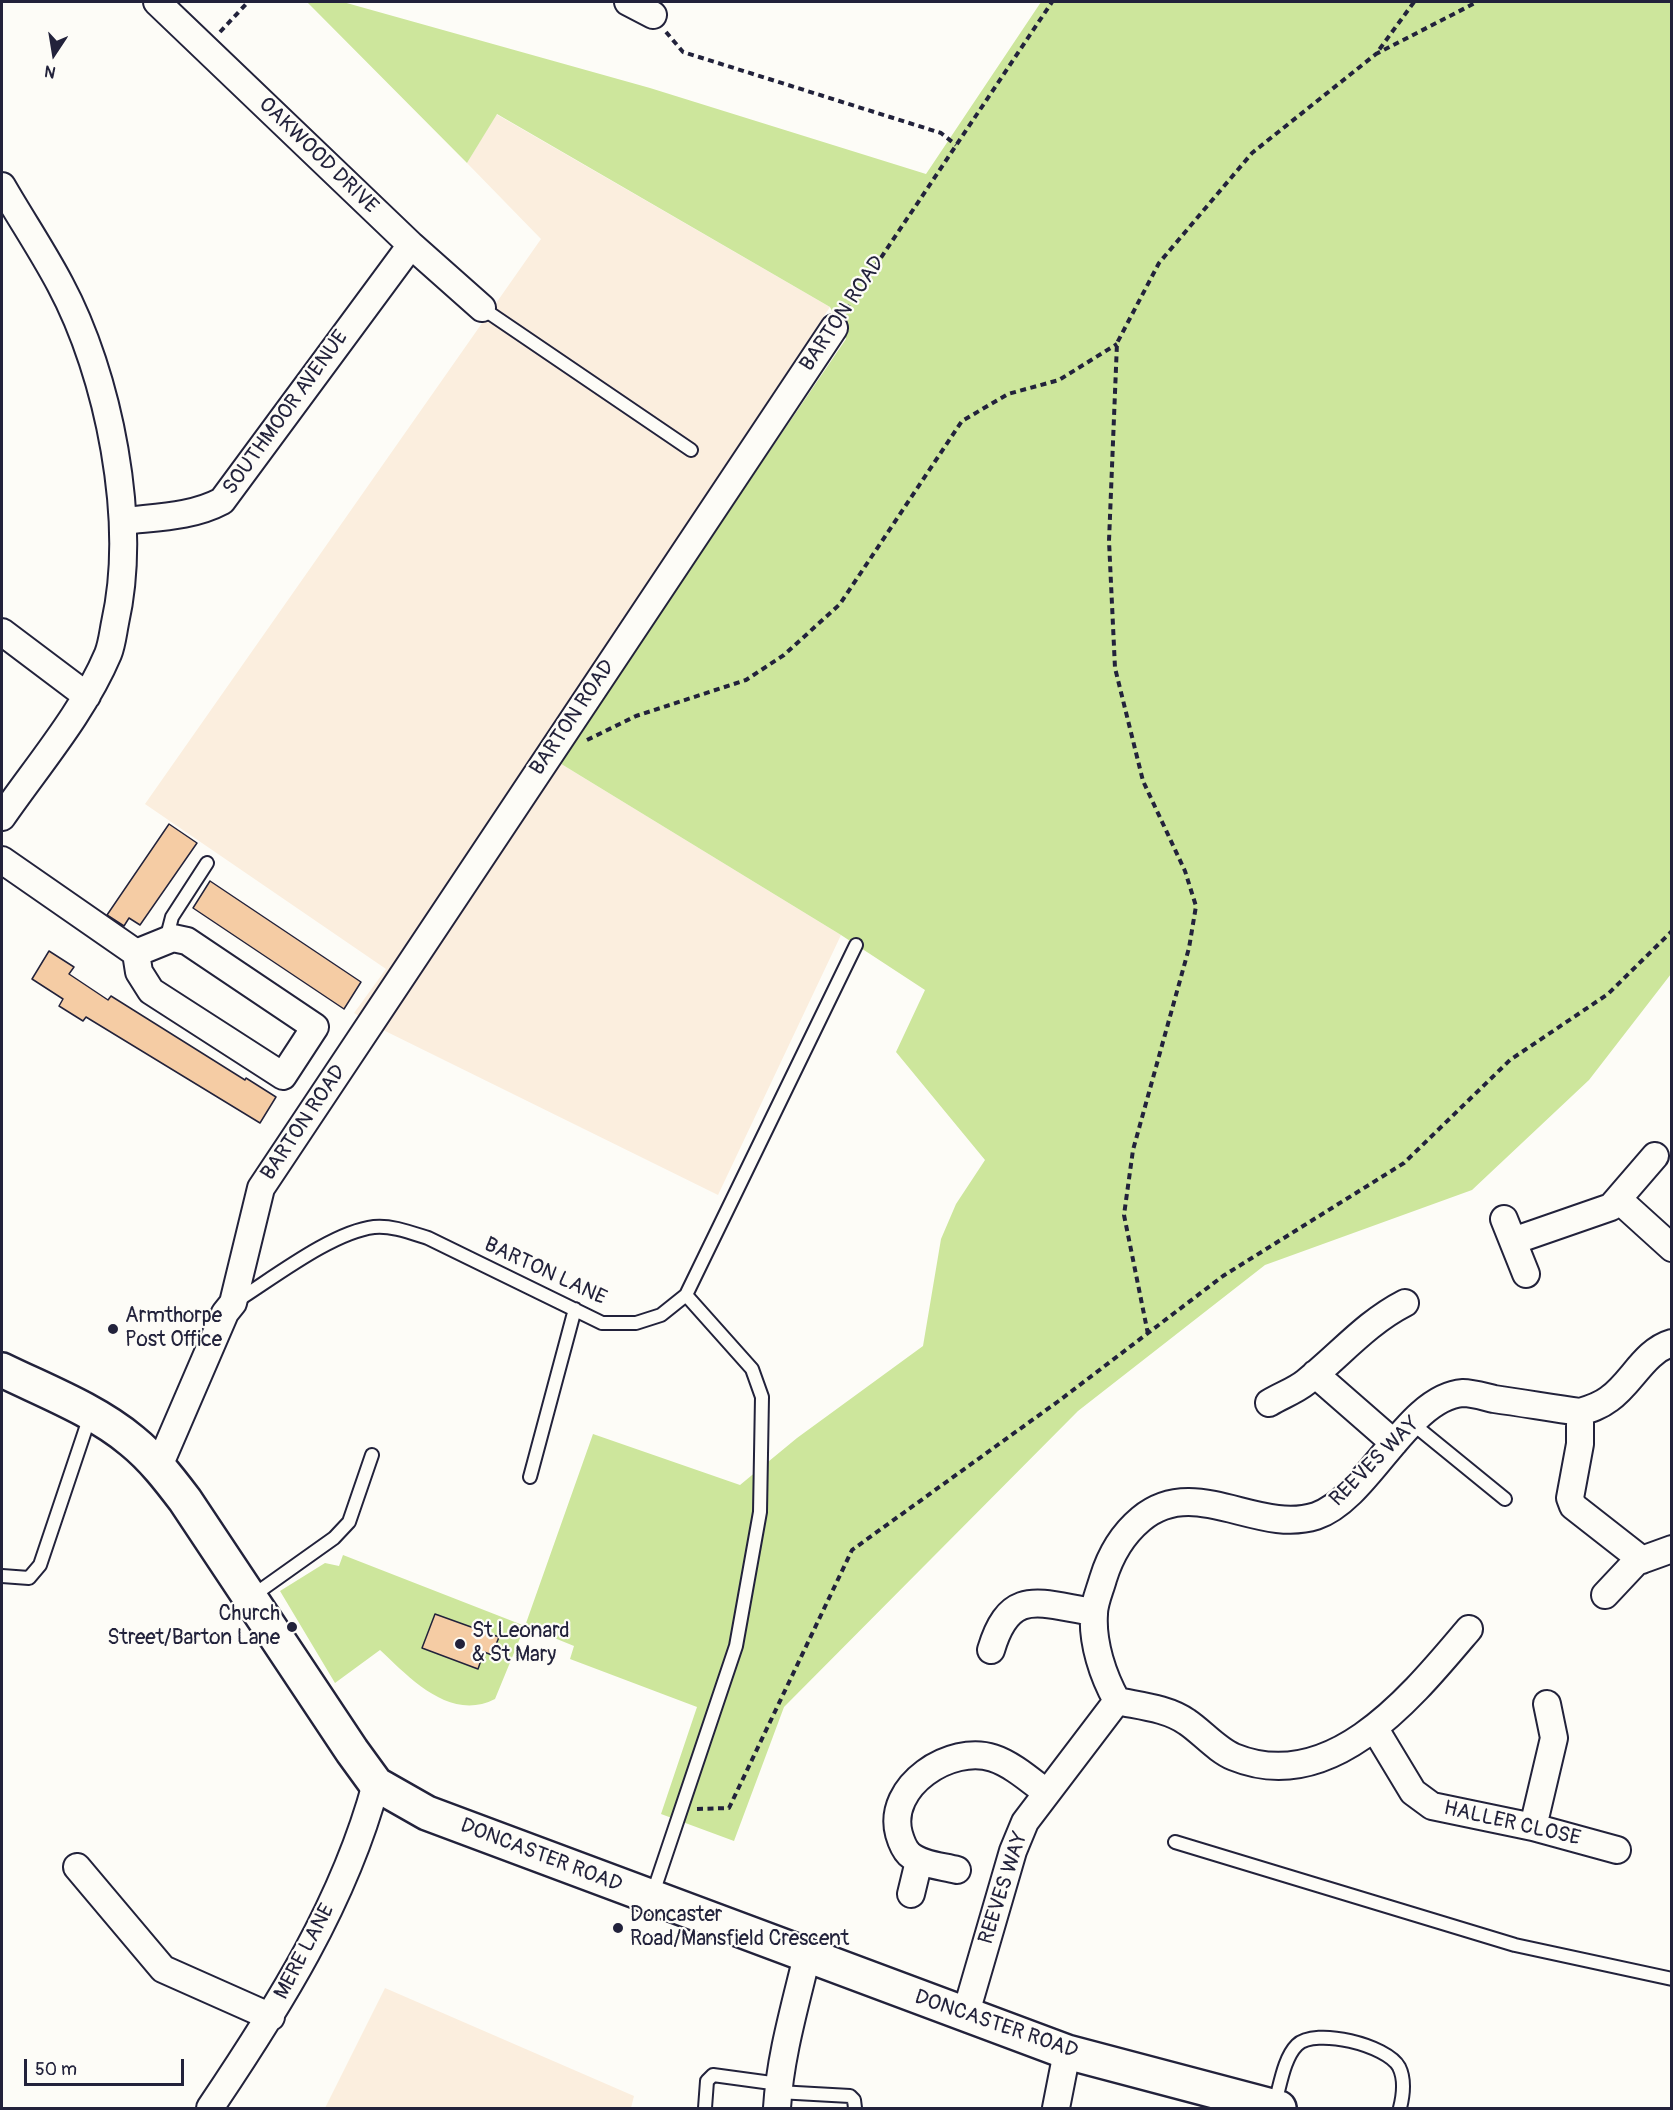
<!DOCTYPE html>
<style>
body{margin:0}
#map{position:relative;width:1673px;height:2110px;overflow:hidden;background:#fdfcf7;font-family:Pangolin,sans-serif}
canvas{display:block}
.frame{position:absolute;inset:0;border:3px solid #22223b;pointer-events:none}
.north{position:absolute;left:24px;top:24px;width:60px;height:60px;-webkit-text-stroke:4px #fdfcf7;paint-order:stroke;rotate:192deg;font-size:16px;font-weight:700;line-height:24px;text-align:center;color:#22223b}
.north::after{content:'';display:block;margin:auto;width:21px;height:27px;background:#22223b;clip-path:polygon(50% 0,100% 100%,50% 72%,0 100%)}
.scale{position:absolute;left:24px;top:2059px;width:160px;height:27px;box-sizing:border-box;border:3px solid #22223b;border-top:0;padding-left:8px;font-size:18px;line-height:21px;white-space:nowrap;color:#22223b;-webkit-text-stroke:4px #fdfcf7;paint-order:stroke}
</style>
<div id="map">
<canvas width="1673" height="2110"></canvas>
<div class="frame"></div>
<div class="north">N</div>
<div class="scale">50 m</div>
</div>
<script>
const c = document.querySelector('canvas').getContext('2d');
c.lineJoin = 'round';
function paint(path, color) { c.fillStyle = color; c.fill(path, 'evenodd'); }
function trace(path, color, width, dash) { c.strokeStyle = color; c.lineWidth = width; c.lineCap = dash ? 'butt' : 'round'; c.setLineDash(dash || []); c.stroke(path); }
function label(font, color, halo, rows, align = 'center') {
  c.font = font + ' Pangolin,sans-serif'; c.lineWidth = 4.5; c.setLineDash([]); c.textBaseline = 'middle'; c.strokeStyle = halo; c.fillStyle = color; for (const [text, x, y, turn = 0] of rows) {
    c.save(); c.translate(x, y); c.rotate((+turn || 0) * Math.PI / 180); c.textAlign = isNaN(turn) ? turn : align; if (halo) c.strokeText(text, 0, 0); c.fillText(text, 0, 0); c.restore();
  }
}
const built = new Path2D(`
 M496 114 830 307 539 746 558 762 841 935 718 1195 375 1026 354 1013 386 969 145 804 541 239 467 163Z
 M385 1988 634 2096 631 2108H325Z`);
const green = new Path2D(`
 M307 2H343L650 88 926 174 1041 2H1671V974L1589 1080 1472 1190 1265 1265 1078 1411 784 1707 734 1841 661 1814 697 1707 570 1659 574 1646 525 1626 495 1699C450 1722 410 1678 380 1650L335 1683 280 1591 325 1563 339 1566 343 1555 525 1626 593 1434 740 1485 797 1438 923 1346 941 1239 956 1204 985 1160 896 1052 925 990 841 935 558 762 846 339 830 307 497 114 467 163Z`);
const building = new Path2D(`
 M169 824 197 843 140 925 129 918 124 926 107 915Z
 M210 881 361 982 344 1009 193 908Z
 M49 951 74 967 69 974 108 1000 111 996 245 1080 246 1078 276 1097 260 1123 86 1017 83 1021 59 1006 63 999 32 979Z
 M435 1614 499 1637 492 1655 484 1652 478 1669 422 1648Z`);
const path = new Path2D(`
 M1414 2 1376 54 1477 2
 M220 32 248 2
 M666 32 683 52 941 133 956 145
 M846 310 1052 2
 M587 740 636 716 746 680 784 655 840 604 962 421 1008 394 1059 380 1117 344
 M1148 1334 1124 1215 1133 1150 1189 948 1196 906 1185 871 1143 781 1115 668 1109 541 1117 343 1159 263 1252 153 1376 54
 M697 1809 729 1808 852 1550 1060 1400 1223 1276 1404 1163 1510 1060 1608 994 1672 931`);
const lane = new Path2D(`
 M482 308 691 450
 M166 940 172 917 207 863
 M235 1302C272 1279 332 1232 374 1227 391 1225 412 1233 428 1238L602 1323H636L661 1315 686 1295 856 945
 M1413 1424 1505 1499
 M530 1477 575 1309
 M2 1576 29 1578 40 1565 90 1416
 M251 1597 334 1538 349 1522 372 1455
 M1175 1842 1515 1945 1672 1979
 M652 1896 736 1646 760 1512 762 1397 752 1369 686 1295
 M778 2092 850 2096 854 2100 855 2108
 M1274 2106C1280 2088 1283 2059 1297 2045 1315 2027 1387 2045 1399 2067 1405 2079 1403 2096 1400 2108
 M705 2108 707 2081 713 2075 779 2084`);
const street = new Path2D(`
 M157 2 411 245 482 308
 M628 2 653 15
 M2 186C21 219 42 250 60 284 109 375 138 521 115 623 113 633 112 644 108 654 83 713 38 765 2 817
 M124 521C157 517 192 517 222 501L411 245
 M2 632 87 696
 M2 860 136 953 139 972 151 991 283 1076 315 1027 187 941 173 938 136 953
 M1619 1200 1672 1248
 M1504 1219 1526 1274
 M1513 1241 1611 1207 1655 1156
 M1315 1374 1394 1443
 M1269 1403C1280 1396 1295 1391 1306 1382 1340 1355 1366 1323 1405 1303
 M1580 1412V1444L1570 1498 1573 1506 1642 1560
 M159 1466 225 1313 233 1303 261 1188 834 328
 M1605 1595 1636 1562 1672 1549
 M991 1650C1010 1586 1040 1604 1094 1612
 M1117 1701C1140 1706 1167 1708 1187 1722 1202 1732 1217 1750 1234 1757 1332 1797 1413 1695 1469 1629
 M1375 1729 1413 1792 1432 1806 1533 1827 1617 1850
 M1533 1827 1554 1738 1547 1704
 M77 1867 163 1969 271 2017
 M957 1870C942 1866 921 1865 909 1854 904 1849 901 1841 899 1834 886 1786 951 1744 993 1758 1012 1764 1031 1781 1047 1793
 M911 1894 919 1861
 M965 2016 1013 1851 1025 1822 1117 1701C1103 1676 1092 1643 1094 1614 1094 1603 1100 1590 1103 1579 1110 1556 1123 1534 1141 1519 1195 1474 1257 1535 1316 1516 1369 1498 1407 1397 1463 1393 1473 1393 1485 1397 1494 1399 1523 1403 1551 1408 1580 1412 1590 1409 1600 1406 1609 1399 1632 1383 1644 1351 1672 1343
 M210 2108C278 2007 344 1903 376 1784
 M777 2108C780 2057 795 2006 807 1956
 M1056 2108 1067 2052`);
const secondary = new Path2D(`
 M2 1370C45 1391 95 1410 132 1441 153 1458 169 1479 185 1500L352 1751 376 1784 427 1813 1067 2052 1279 2108`);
const markers = [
 [113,1329,6,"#22223b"],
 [292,1627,6,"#22223b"],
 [460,1644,6,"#22223b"],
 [618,1928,6,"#22223b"]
];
const streetNames = [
 ["OAKWOOD DRIVE",318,156,44],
 ["BARTON ROAD",843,314,-56],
 ["SOUTHMOOR AVENUE",286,413,-54],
 ["BARTON ROAD",573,718,-56],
 ["BARTON ROAD",304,1123,-56],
 ["BARTON LANE",545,1272,25],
 ["REEVES WAY",1375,1462,-45],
 ["HALLER CLOSE",1512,1824,13],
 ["DONCASTER ROAD",541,1856,21],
 ["REEVES WAY",1004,1888,-72],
 ["MERE LANE",305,1952,-62],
 ["DONCASTER ROAD",996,2025,19]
];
const poiNames = [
 ["Armthorpe",125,1317],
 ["Post Office",125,1341],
 ["Church",280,1615,"right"],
 ["Street/Barton Lane",280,1639,"right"],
 ["St Leonard",472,1632],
 ["& St Mary",472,1656],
 ["Doncaster",630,1916],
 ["Road/Mansfield Crescent",630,1940]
];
paint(built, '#fbeede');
paint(green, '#cde69c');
paint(building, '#f5cca4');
trace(building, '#22223b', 1.5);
trace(lane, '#22223b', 16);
trace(street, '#22223b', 30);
trace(secondary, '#22223b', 38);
trace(path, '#22223b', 4, [6, 4.5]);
trace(lane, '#fdfcf7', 12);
trace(street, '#fdfcf7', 26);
trace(secondary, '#fdfcf7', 33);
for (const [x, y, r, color] of markers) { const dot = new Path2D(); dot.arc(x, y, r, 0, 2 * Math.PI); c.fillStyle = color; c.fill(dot); trace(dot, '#fdfcf7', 2); }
label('21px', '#22223b', '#fdfcf7', streetNames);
label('21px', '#22223b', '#fdfcf7', poiNames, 'left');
</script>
